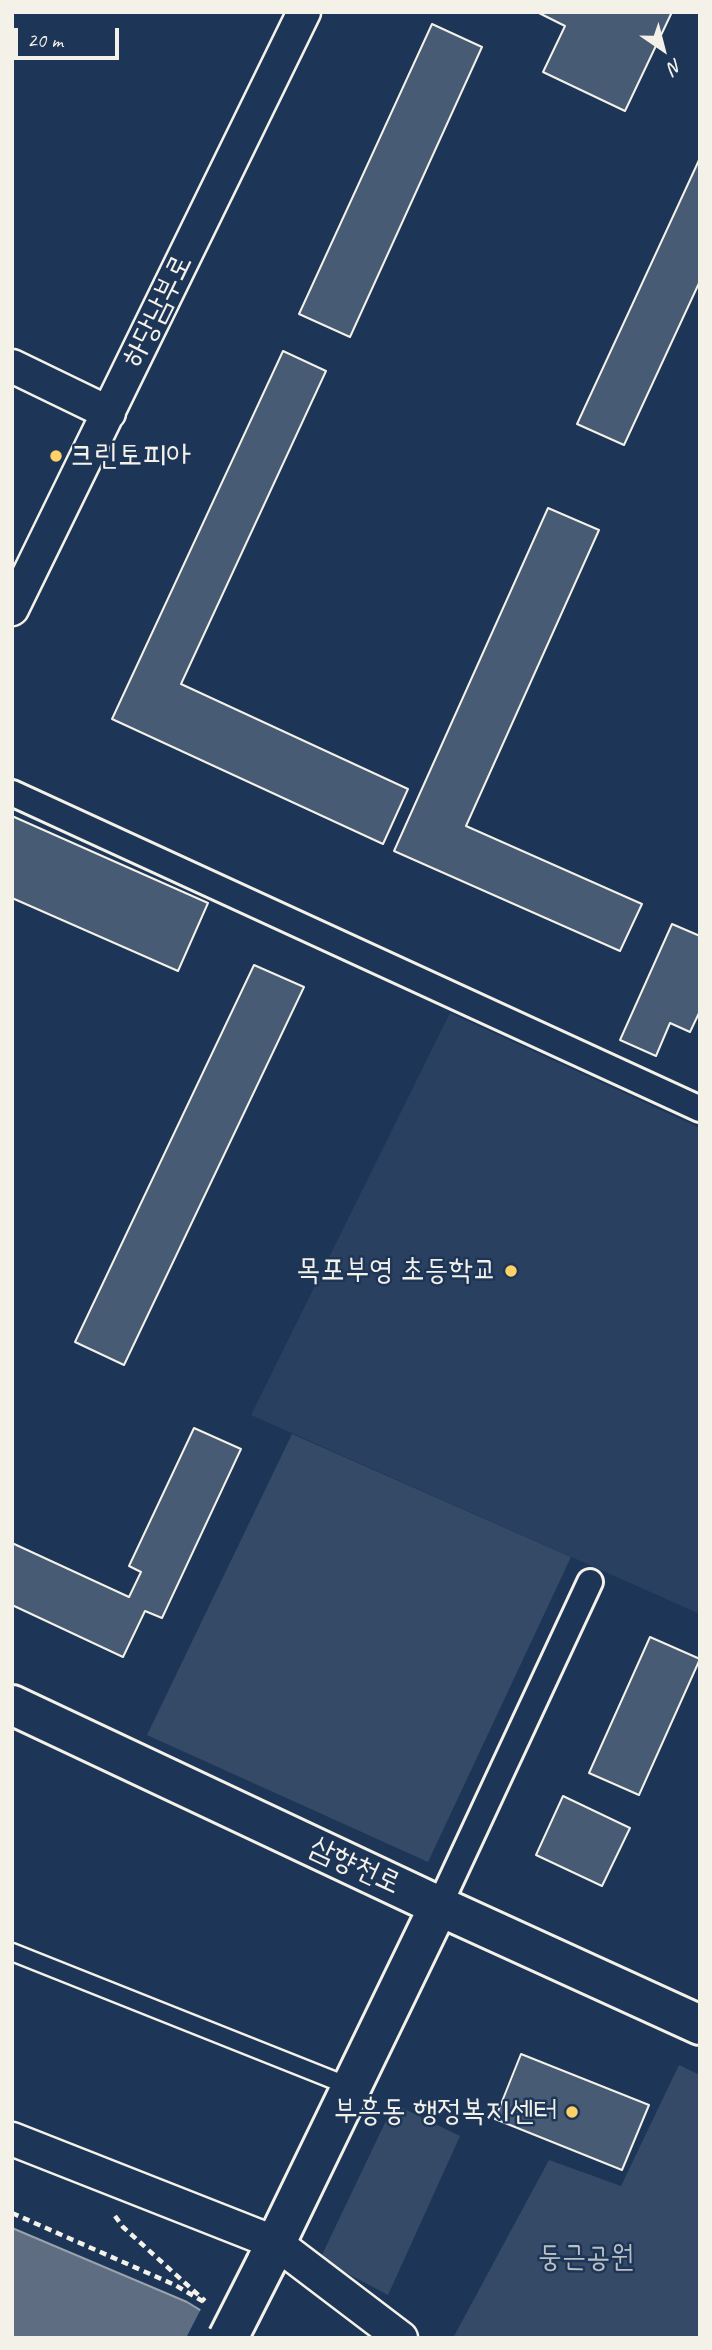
<!DOCTYPE html>
<meta charset="utf-8">
<style>
body{margin:0}
#map{position:relative;width:712px;height:2350px;overflow:hidden;background:#1d3557;font-family:Caveat,sans-serif}
canvas{display:block}
.frame{position:absolute;inset:0;border:14px solid #f4f1e8;pointer-events:none}
.north{position:absolute;left:628px;top:14px;width:70px;height:70px;-webkit-text-stroke:5px #1d3557;paint-order:stroke;rotate:145deg;font-size:19px;font-weight:700;line-height:28px;text-align:center;color:#f4f1e8}
.north::after{content:'';display:block;margin:auto;width:24px;height:32px;background:#f4f1e8;clip-path:polygon(50% 0,100% 100%,50% 72%,0 100%)}
.scale{position:absolute;left:14px;top:28px;width:105px;height:32px;box-sizing:border-box;border:4px solid #f4f1e8;border-top:0;padding-left:9px;font-size:21px;line-height:24px;white-space:nowrap;color:#f4f1e8;-webkit-text-stroke:5px #1d3557;paint-order:stroke}
</style>
<div id="map">
<canvas width="712" height="2350"></canvas>
<div class="frame"></div>
<div class="north">N</div>
<div class="scale">20 m</div>
</div>
<script>
const c = document.querySelector('canvas').getContext('2d');
c.lineJoin = 'round';
function paint(path, color) { c.fillStyle = color; c.fill(path, 'evenodd'); }
function trace(path, color, width, dash) { c.strokeStyle = color; c.lineWidth = width; c.lineCap = dash ? 'butt' : 'round'; c.setLineDash(dash || []); c.stroke(path); }
function label(font, color, halo, rows, align = 'center') {
  c.font = font + ' Caveat,"Poor Story",sans-serif'; c.lineWidth = 5; c.setLineDash([]); c.textBaseline = 'middle'; c.strokeStyle = halo; c.fillStyle = color; for (const [text, x, y, turn = 0] of rows) {
    c.save(); c.translate(x, y); c.rotate((+turn || 0) * Math.PI / 180); c.textAlign = isNaN(turn) ? turn : align; if (halo) c.strokeText(text, 0, 0); c.fillText(text, 0, 0); c.restore();
  }
}
const built = new Path2D(`
 M450 1013 700 1128V1614L251 1415Z`);
const green = new Path2D(`
 M292 1434 571 1557 428 1862 147 1735Z
 M679 2065 700 2075V2338H453L549 2160 621 2186Z
 M394 2104 460 2136 388 2295 320 2259Z`);
const water = new Path2D(`
 M12 2228 187 2302 246 2338H12Z`);
const pier = new Path2D(`
 M202 2307 248 2335 249 2338H186Z`);
const building = new Path2D(`
 M537 12H672L625 111 543 72 565 26Z
 M432 24 482 47 350 337 299 314Z
 M700 158V281L624 445 577 424Z
 M283 351 326 371 181 684 408 789 383 844 112 719Z
 M548 508 599 530 466 826 642 904 620 951 394 851Z
 M12 816 208 903 178 971 12 898Z
 M672 924 700 936V1011L690 1032 670 1023 656 1056 620 1040Z
 M254 965 304 987 124 1365 75 1342Z
 M194 1428 241 1449 162 1618 145 1611 123 1657 12 1605V1543L129 1597 141 1572 129 1566Z
 M650 1637 700 1659 639 1795 589 1773Z
 M563 1796 630 1828 602 1886 536 1855Z
 M521 2054 649 2105 622 2170 495 2119Z`);
const path = new Path2D(`
 M12 2213 175 2285 204 2302
 M115 2216 123 2227 205 2301`);
const service = new Path2D(`
 M12 1952 351 2087`);
const pedestrian = new Path2D(`
 M12 793 700 1109
 M439 1906 590 1582`);
const minor = new Path2D(`
 M12 366 109 413
 M12 609 304 12
 M12 2139 276 2243 401 2338`);
const tertiary = new Path2D(`
 M12 1705 439 1906 700 2025
 M266 2263 439 1906`);
const tertiaryBridge = new Path2D(`
 M228 2338 266 2263`);
const markers = [
 [56,456,7,"#ffd166"],
 [511,1271,7,"#ffd166"],
 [572,2112,7,"#ffd166"]
];
const streetNames = [
 ["하당남부로",158,311,-64],
 ["삼향천로",355,1866,25]
];
const poiNames = [
 ["크린토피아",70,456,"left"],
 ["목포부영 초등학교",497,1271],
 ["부흥동 행정복지센터",558,2112]
];
const parkNames = [
 ["둥근공원",586,2258]
];
paint(built, '#2a4060');
paint(green, '#354a67');
paint(water, '#5e6d82');
trace(water, '#9aa2ab', 2);
paint(pier, '#1d3557');
paint(building, '#485b74');
trace(building, '#f4f1e8', 2);
trace(service, '#f4f1e8', 21);
trace(pedestrian, '#f4f1e8', 30);
trace(minor, '#f4f1e8', 37);
trace(tertiary, '#f4f1e8', 44);
trace(path, '#f4f1e8', 4.5, [7, 5]);
trace(service, '#1d3557', 16);
trace(pedestrian, '#1d3557', 24);
trace(minor, '#1d3557', 32);
trace(tertiary, '#1d3557', 38);
trace(tertiaryBridge, '#f4f1e8', 44, []);
trace(tertiaryBridge, '#1d3557', 38);
for (const [x, y, r, color] of markers) { const dot = new Path2D(); dot.arc(x, y, r, 0, 2 * Math.PI); c.fillStyle = color; c.fill(dot); trace(dot, '#1d3557', 2.5); }
label('30px', '#f4f1e8', '#1d3557', streetNames);
label('30px', '#f4f1e8', '#1d3557', poiNames, 'right');
label('30px', '#bbbfc1', '#1d3557', parkNames);
</script>
